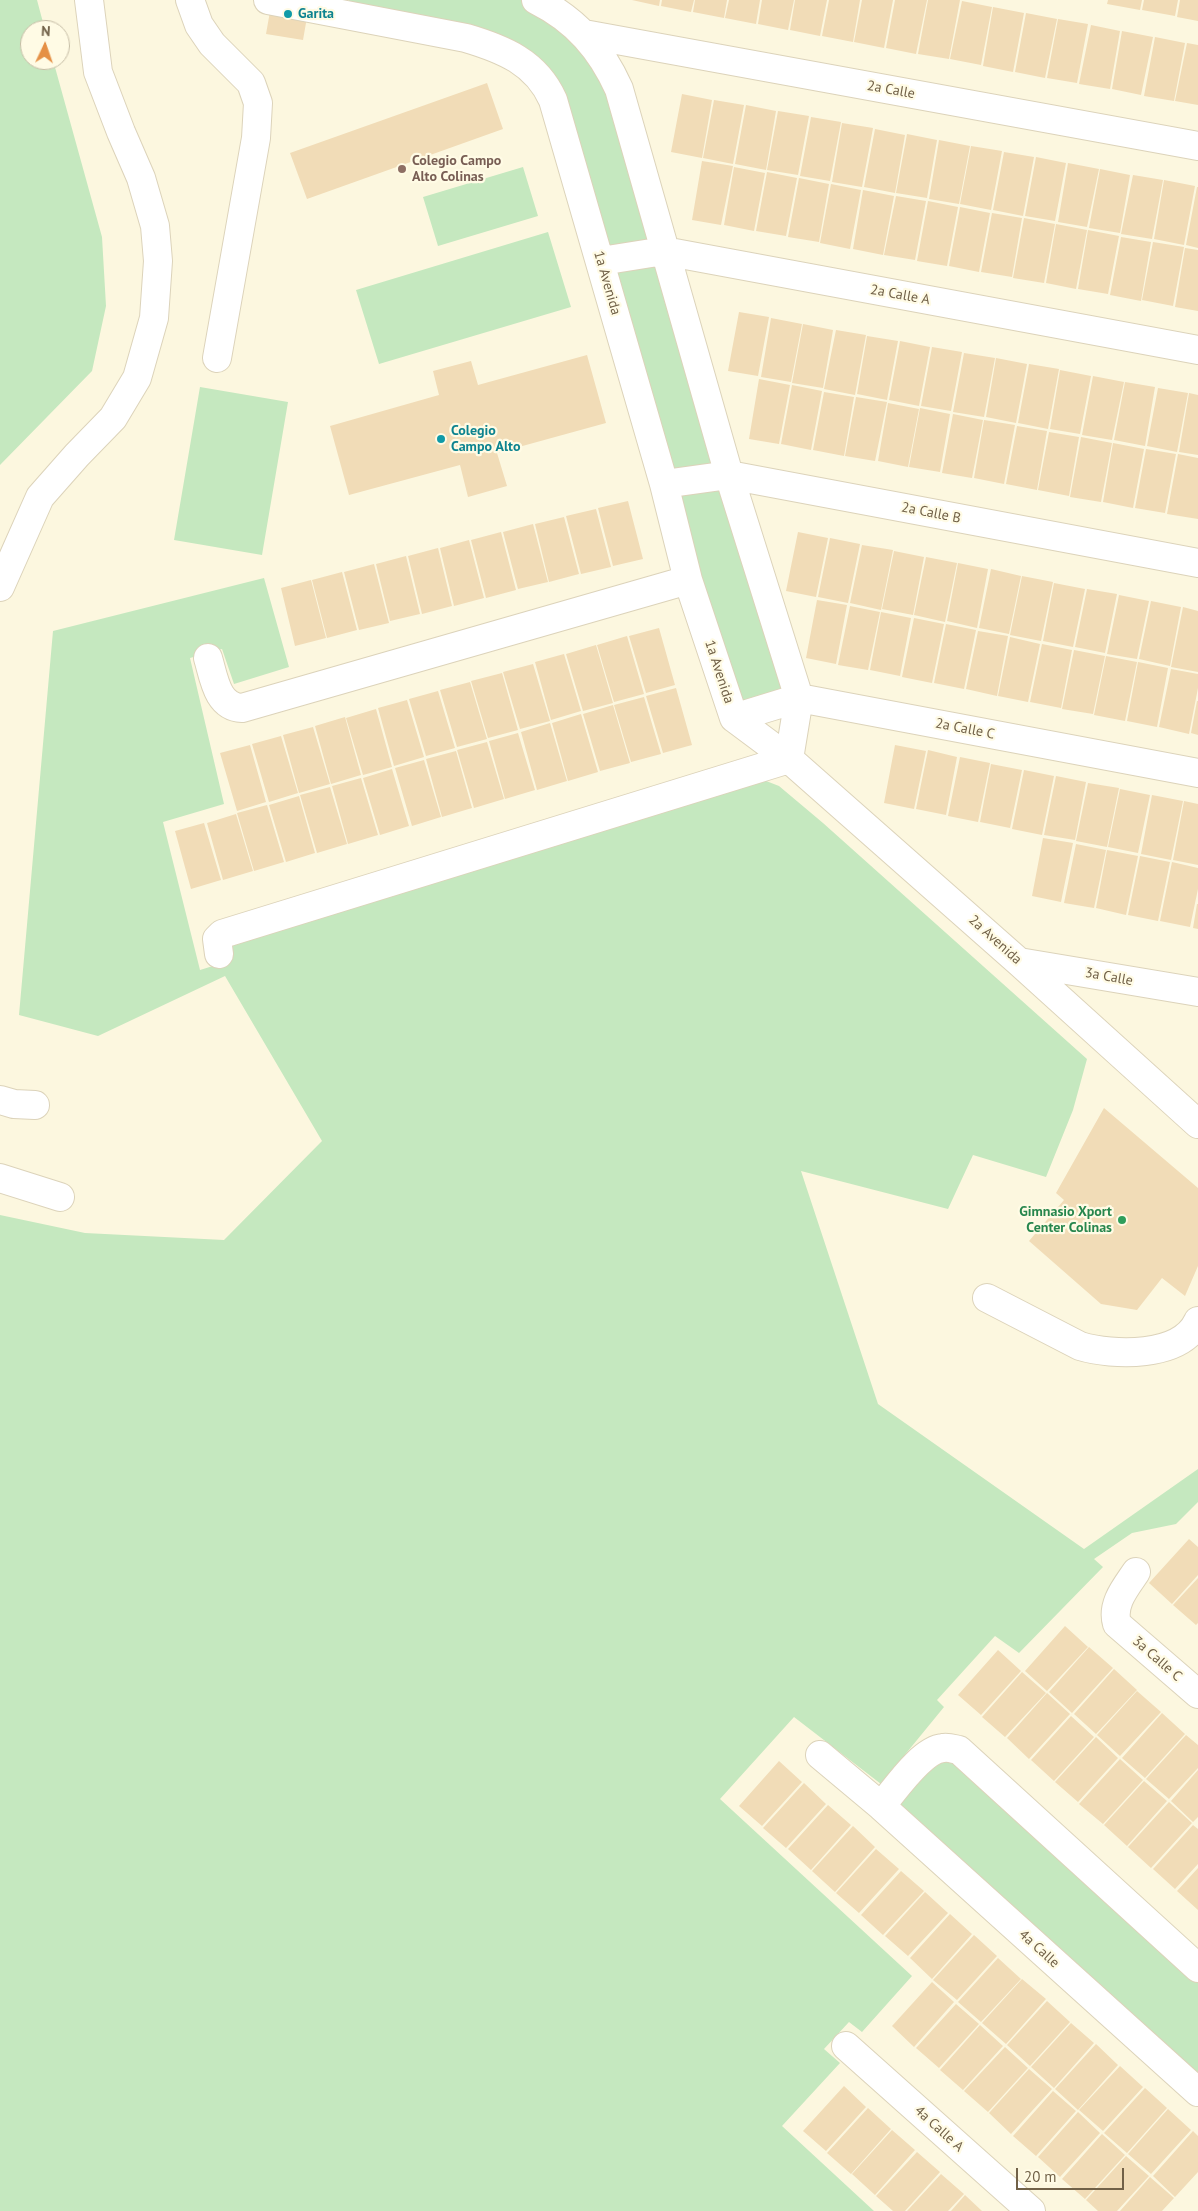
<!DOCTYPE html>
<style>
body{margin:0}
#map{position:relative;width:1198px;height:2211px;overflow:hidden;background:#fcf7df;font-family:"PT Sans",sans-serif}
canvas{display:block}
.north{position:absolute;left:20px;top:20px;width:50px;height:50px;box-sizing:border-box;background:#fffbe5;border:1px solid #c6bda6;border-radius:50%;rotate:3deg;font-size:14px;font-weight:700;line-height:20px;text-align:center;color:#716148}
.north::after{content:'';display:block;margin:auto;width:18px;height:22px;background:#e59045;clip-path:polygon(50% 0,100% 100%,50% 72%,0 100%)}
.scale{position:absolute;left:1016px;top:2168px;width:108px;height:22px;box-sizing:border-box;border:2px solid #716148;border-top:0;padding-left:6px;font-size:15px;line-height:18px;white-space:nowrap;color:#716148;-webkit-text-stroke:4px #fffbe5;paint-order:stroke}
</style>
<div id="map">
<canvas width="1198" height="2211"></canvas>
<div class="north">N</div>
<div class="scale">20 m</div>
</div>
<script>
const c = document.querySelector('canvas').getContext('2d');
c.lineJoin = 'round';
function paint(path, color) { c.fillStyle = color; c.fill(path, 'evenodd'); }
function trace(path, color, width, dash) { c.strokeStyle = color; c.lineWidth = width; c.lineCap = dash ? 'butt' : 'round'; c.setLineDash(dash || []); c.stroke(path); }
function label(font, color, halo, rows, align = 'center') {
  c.font = font + ' "PT Sans",sans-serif'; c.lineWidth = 4.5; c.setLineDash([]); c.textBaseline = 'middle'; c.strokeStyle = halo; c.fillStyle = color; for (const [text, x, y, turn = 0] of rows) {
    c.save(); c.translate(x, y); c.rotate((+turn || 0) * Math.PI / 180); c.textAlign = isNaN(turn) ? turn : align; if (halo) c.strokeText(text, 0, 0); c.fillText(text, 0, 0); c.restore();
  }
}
const green = new Path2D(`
 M0 0H37L45 30H30V60H53L102 237 106 306 92 371 0 465Z
 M349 0H536L600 53 799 698 734 718 529 65 347 15Z
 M523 167 538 216 438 246 423 197Z
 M548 232 571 307 379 364 356 290Z
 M200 387 288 402 262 555 174 540Z
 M264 578 289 667 234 684 222 649 190 658 224 804 163 822 200 970 229 961 220 926 761 779 779 786 823 823 1087 1059 1073 1110 1046 1177 973 1155 948 1209 801 1171 878 1404 1084 1549 1198 1469V1502L1176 1524 1132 1533 1094 1559 1103 1567 1019 1653 995 1636 937 1700 944 1707 881 1784 794 1717 720 1799 912 1976 862 2032 849 2022 824 2049 840 2063 782 2126 874 2211H0V1215L85 1233 224 1240 322 1141 225 976 98 1036 19 1015 53 631Z
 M959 1750 1198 1968V2092L881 1806Z`);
const building = new Path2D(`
 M272 0H310L303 40 266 34Z
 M632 0H660L659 6Z
 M662 0H694L691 12 661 6Z
 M695 0H727L724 18 693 12Z
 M729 0H760L756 24 725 18Z
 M762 0H794L788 30 758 24Z
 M795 0H827L820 36 790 30Z
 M829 0H860L853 42 822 36Z
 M862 0H893L884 48 854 42Z
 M895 0H927L916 54 886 48Z
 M928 0H960L949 59 918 54Z
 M1108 0H1142L1140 10 1107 4Z
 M1144 0H1178L1175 16 1142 10Z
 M1180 0H1198V21L1177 17Z
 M962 1 992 7 981 65 950 59Z
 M993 7 1024 13 1013 72 983 66Z
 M1026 13 1057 19 1045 78 1015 72Z
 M1058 19 1088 24 1077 83 1047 78Z
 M1091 25 1120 31 1110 89 1079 84Z
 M1122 31 1153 37 1141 95 1112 89Z
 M1155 37 1185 43 1174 101 1144 96Z
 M1187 43 1198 45V105L1175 101Z
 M487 83 503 129 307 199 290 153Z
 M682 94 712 100 702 158 671 152Z
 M714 100 744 105 733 164 703 158Z
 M746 105 776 111 766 170 735 164Z
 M778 111 809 116 798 175 767 170Z
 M811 117 841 122 830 181 800 176Z
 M842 123 873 128 862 187 832 182Z
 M875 129 905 135 895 193 864 187Z
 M907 134 937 140 927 198 896 193Z
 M939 140 970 146 959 204 929 199Z
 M971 146 1002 151 991 210 960 204Z
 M1004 152 1034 157 1023 216 993 210Z
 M1036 157 1066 163 1055 221 1025 216Z
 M702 161 733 166 721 225 692 220Z
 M1068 163 1099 169 1087 227 1058 222Z
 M734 167 765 173 754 231 724 225Z
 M1100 169 1130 175 1120 233 1089 228Z
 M767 172 797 178 786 236 756 231Z
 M1133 175 1163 180 1152 239 1121 234Z
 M799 178 829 184 819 242 788 237Z
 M1164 180 1195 186 1184 245 1154 239Z
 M831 184 861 190 850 249 820 243Z
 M1197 187H1198V248L1186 245Z
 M863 190 894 196 883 255 853 249Z
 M896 196 926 201 915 260 884 255Z
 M928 201 958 207 947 266 917 261Z
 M960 207 990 213 979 272 949 266Z
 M992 213 1022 218 1012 277 981 272Z
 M1024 218 1055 224 1044 283 1013 278Z
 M1056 224 1087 230 1076 289 1046 283Z
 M1088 230 1119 236 1108 294 1078 289Z
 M1121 237 1151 242 1141 301 1110 295Z
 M1153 242 1184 247 1173 306 1142 300Z
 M1185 248 1198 250V311L1175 307Z
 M739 312 769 317 758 376 728 371Z
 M771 318 802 324 791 382 761 377Z
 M803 324 833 330 823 388 792 383Z
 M836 330 866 335 855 395 824 389Z
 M867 336 898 341 887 400 857 394Z
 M900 341 930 347 919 406 889 400Z
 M932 347 962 352 951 411 921 406Z
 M964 353 995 358 984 417 953 412Z
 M587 355 606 423 497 453 507 486 468 497 460 465 349 495 330 426 439 395 433 371 471 361 478 385Z
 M996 358 1027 364 1016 423 986 417Z
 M1029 364 1059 369 1048 429 1018 423Z
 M1060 370 1091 376 1080 434 1050 429Z
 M1093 376 1124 382 1112 440 1082 435Z
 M759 379 790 385 779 444 749 439Z
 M1125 382 1155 387 1145 446 1114 440Z
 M792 385 822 391 811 450 781 444Z
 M1158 388 1188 393 1177 452 1147 446Z
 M824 392 854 397 844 456 813 450Z
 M1189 393 1198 395V455L1179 452Z
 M856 397 887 402 875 461 845 456Z
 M888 403 919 409 908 467 878 461Z
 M920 408 950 414 940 472 909 467Z
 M953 414 983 420 972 478 942 473Z
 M984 420 1015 425 1004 484 974 478Z
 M1017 426 1047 431 1037 490 1006 484Z
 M1049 432 1079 437 1069 496 1038 490Z
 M1081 437 1112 443 1101 502 1070 497Z
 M1113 443 1144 449 1133 508 1103 502Z
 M1146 449 1176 454 1165 513 1135 508Z
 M1178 454 1198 458V519L1167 514Z
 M628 501 643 559 613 566 598 508Z
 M596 509 611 567 581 574 566 516Z
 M564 517 579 574 549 582 535 524Z
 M533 524 548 582 518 589 503 532Z
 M501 532 516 590 486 598 471 540Z
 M798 532 828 538 816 597 786 591Z
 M830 538 860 544 848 603 818 597Z
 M469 540 484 598 454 606 440 548Z
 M862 545 893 550 881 610 850 603Z
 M438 548 452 606 422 614 408 556Z
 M894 551 924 557 913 615 882 609Z
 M406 556 420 614 390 621 376 564Z
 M926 557 957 563 945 622 914 615Z
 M958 563 988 569 977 628 947 621Z
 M374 564 389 623 359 630 344 572Z
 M991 569 1021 576 1009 634 979 628Z
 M342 572 357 630 327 638 312 580Z
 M1022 576 1053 582 1041 641 1010 635Z
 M311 580 326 638 295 646 281 588Z
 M1054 583 1085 589 1073 647 1043 641Z
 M1087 589 1117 594 1105 653 1075 647Z
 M1119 595 1149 601 1137 659 1107 654Z
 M817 600 847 605 836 664 806 658Z
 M1151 601 1181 607 1170 666 1139 659Z
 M850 606 880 612 868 670 838 665Z
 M1183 607 1198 611V672L1171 667Z
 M881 612 911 618 900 676 870 670Z
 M914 618 944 624 932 683 902 677Z
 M946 624 976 630 964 689 934 683Z
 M659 628 675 685 646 693 629 636Z
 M978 631 1008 636 997 696 966 689Z
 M627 636 644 694 614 702 597 645Z
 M1010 637 1040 644 1028 702 998 696Z
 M1042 644 1072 650 1061 708 1030 702Z
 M596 645 613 703 583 711 566 654Z
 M1074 650 1105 656 1093 714 1062 709Z
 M564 654 581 711 551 720 535 662Z
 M1106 656 1137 662 1125 721 1094 715Z
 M1138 662 1168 668 1157 727 1127 721Z
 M533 664 550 721 520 729 503 672Z
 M1171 669 1198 674V688L1189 734 1159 727Z
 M502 673 518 730 488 738 471 681Z
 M470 682 487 739 457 747 440 690Z
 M676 688 692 745 663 753 646 696Z
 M438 691 455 748 426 756 409 699Z
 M644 697 661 754 631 762 614 705Z
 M407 700 424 757 394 766 378 708Z
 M1197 701H1198V735L1191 733Z
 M613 705 630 763 600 771 583 714Z
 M376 709 392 767 363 775 346 718Z
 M581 714 598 772 568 781 552 723Z
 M345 717 361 775 331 784 315 726Z
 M550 723 567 781 537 790 521 732Z
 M313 727 330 784 299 793 283 735Z
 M518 733 535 790 505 799 489 741Z
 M281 736 298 793 269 802 252 744Z
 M487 742 504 799 474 808 457 750Z
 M250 745 266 802 237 811 220 753Z
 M895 745 926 751 914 809 884 803Z
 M928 750 957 757 946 815 916 809Z
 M456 751 472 808 442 817 426 759Z
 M960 757 990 763 978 822 948 816Z
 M424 760 441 817 412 826 395 768Z
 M991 764 1022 770 1010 828 980 822Z
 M392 769 409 826 380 835 363 778Z
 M1024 770 1054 776 1042 835 1012 829Z
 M1056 776 1086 782 1075 840 1044 835Z
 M361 778 378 835 348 844 332 786Z
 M1088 783 1119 788 1107 847 1076 841Z
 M330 787 347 844 317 853 300 795Z
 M1120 789 1150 795 1138 853 1108 847Z
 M1152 795 1183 801 1171 860 1141 854Z
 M299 796 315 853 286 862 269 805Z
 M1184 801 1198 804V865L1173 860Z
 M267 805 284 862 254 871 237 813Z
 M236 814 253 871 223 880 207 823Z
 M204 823 221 880 191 889 175 831Z
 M1043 838 1073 843 1061 902 1032 896Z
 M1076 844 1106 850 1094 908 1064 903Z
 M1107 850 1138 856 1126 915 1096 908Z
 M1140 856 1170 862 1158 921 1128 915Z
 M1172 862 1198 868V889L1190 927 1160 921Z
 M1197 904H1198V929L1193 928Z
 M1104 1108 1198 1188V1266L1185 1296 1162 1278 1137 1310 1101 1304 1029 1241 1064 1200 1056 1193Z
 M1189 1539 1198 1547V1575L1172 1604 1149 1583Z
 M1198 1578V1623L1196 1625 1173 1605Z
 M1065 1626 1088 1647 1047 1691 1025 1671Z
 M1089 1647 1113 1668 1072 1713 1049 1692Z
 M998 1650 1021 1671 981 1715 958 1695Z
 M1114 1669 1137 1690 1096 1734 1074 1714Z
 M1022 1672 1046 1693 1005 1737 982 1717Z
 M1137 1691 1161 1712 1120 1756 1097 1735Z
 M1047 1693 1070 1714 1029 1759 1007 1738Z
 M1162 1713 1185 1734 1145 1778 1122 1758Z
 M1071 1716 1094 1737 1054 1781 1031 1760Z
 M1186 1735 1198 1745V1768L1169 1799 1146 1779Z
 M1096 1737 1118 1758 1078 1802 1055 1782Z
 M1120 1759 1143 1780 1103 1824 1079 1804Z
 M779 1761 802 1782 762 1826 739 1806Z
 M1198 1770V1817L1193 1822 1171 1801Z
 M1144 1781 1167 1801 1127 1846 1104 1825Z
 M804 1783 826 1804 786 1848 763 1828Z
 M1169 1802 1192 1823 1151 1868 1128 1847Z
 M828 1805 851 1825 811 1870 788 1849Z
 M1193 1825 1198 1829V1864L1175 1889 1153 1869Z
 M853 1826 875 1847 835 1892 812 1871Z
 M876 1849 899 1869 859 1913 836 1893Z
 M1198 1868V1910L1177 1891Z
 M901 1871 924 1891 883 1935 861 1915Z
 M925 1892 948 1913 908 1956 885 1936Z
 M950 1914 972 1934 932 1979 910 1958Z
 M974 1935 997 1956 957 2000 933 1980Z
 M998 1958 1021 1979 981 2022 958 2002Z
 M1022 1979 1046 1999 1006 2044 982 2023Z
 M932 1982 954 2002 914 2047 892 2026Z
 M1047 2001 1070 2022 1030 2066 1007 2045Z
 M956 2004 979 2024 939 2068 916 2048Z
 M1071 2023 1094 2043 1054 2088 1031 2067Z
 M980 2025 1003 2046 963 2090 940 2070Z
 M1096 2044 1118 2065 1078 2110 1055 2089Z
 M1005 2047 1028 2068 988 2112 964 2091Z
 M1120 2066 1143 2087 1103 2131 1079 2110Z
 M1029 2069 1052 2089 1011 2134 989 2113Z
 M844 2086 866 2107 826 2151 803 2131Z
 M1145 2088 1167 2108 1127 2153 1104 2133Z
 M1053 2091 1076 2111 1036 2156 1013 2136Z
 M868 2108 891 2129 851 2174 827 2153Z
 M1168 2109 1191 2130 1151 2174 1128 2154Z
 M1078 2112 1100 2133 1060 2177 1038 2157Z
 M892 2130 915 2150 875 2195 852 2174Z
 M1193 2131 1198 2136V2172L1175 2197 1153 2176Z
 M1102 2134 1125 2155 1085 2199 1062 2179Z
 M917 2152 940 2172 905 2211H893L876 2196Z
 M1126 2156 1149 2176 1117 2211H1098L1086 2200Z
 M941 2174 964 2194 948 2211H907Z
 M1150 2177 1174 2198 1162 2211H1120Z
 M965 2195 982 2211H951Z`);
const minor = new Path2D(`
 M190 0 199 25 212 44 251 83 258 103 256 138 217 358
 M268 0 466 38C503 49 536 62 553 100L664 484 688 580 734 718 789 759 1019 962 1198 1124
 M536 0C576 20 601 49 619 89L729 475 799 698 789 759
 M584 34 1198 146
 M601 261 664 251 1198 350
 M664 484 729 475 1198 563
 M0 587 40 497 77 455 113 418 137 378 154 318 158 261 155 226 141 178 121 132 98 72 89 0
 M208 658C214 678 217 707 242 708L688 580
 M734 718 799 698 1198 773
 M219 954 217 939 222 934 789 759
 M1019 962 1198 992
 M0 1100 14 1104 35 1105
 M0 1178 60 1197
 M987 1298 1080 1346C1113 1356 1181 1358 1198 1321
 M1136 1572C1126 1587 1111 1604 1117 1624L1198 1694
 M820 1755 881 1806 1198 2092
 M881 1806C895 1790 921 1750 943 1748 948 1747 954 1749 959 1750L1198 1968
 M846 2046 1031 2211`);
const markers = [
 [288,14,5,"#0f9aa8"],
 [402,169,5,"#8d6e63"],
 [441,439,5,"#0f9aa8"],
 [1122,1220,5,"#2e9e5b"]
];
const cultureNames = [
 ["Garita",298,14],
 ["Colegio",451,431],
 ["Campo Alto",451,447]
];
const streetNames = [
 ["2a Calle",891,90,10],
 ["1a Avenida",607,283,74],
 ["2a Calle A",900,295,10],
 ["2a Calle B",931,513,11],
 ["1a Avenida",719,672,72],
 ["2a Calle C",965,729,11],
 ["2a Avenida",995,940,42],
 ["3a Calle",1109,977,10],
 ["3a Calle C",1157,1659,41],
 ["4a Calle",1039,1949,42],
 ["4a Calle A",939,2129,42]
];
const educationNames = [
 ["Colegio Campo",412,161],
 ["Alto Colinas",412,177]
];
const leisureNames = [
 ["Gimnasio Xport",1112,1212],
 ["Center Colinas",1112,1228]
];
paint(green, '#c5e8bf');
paint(building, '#f1dcb7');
trace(minor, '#dcd3ba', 30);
trace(minor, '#fff', 28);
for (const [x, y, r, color] of markers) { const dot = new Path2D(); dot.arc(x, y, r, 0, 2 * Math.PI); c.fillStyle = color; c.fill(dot); trace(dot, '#fffbe5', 2); }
label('bold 14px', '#0d838f', '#fffbe5', cultureNames, 'left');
label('14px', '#716148', '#fffbe5', streetNames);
label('bold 14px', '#785e54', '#fffbe5', educationNames, 'left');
label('bold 14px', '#27864d', '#fffbe5', leisureNames, 'right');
</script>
